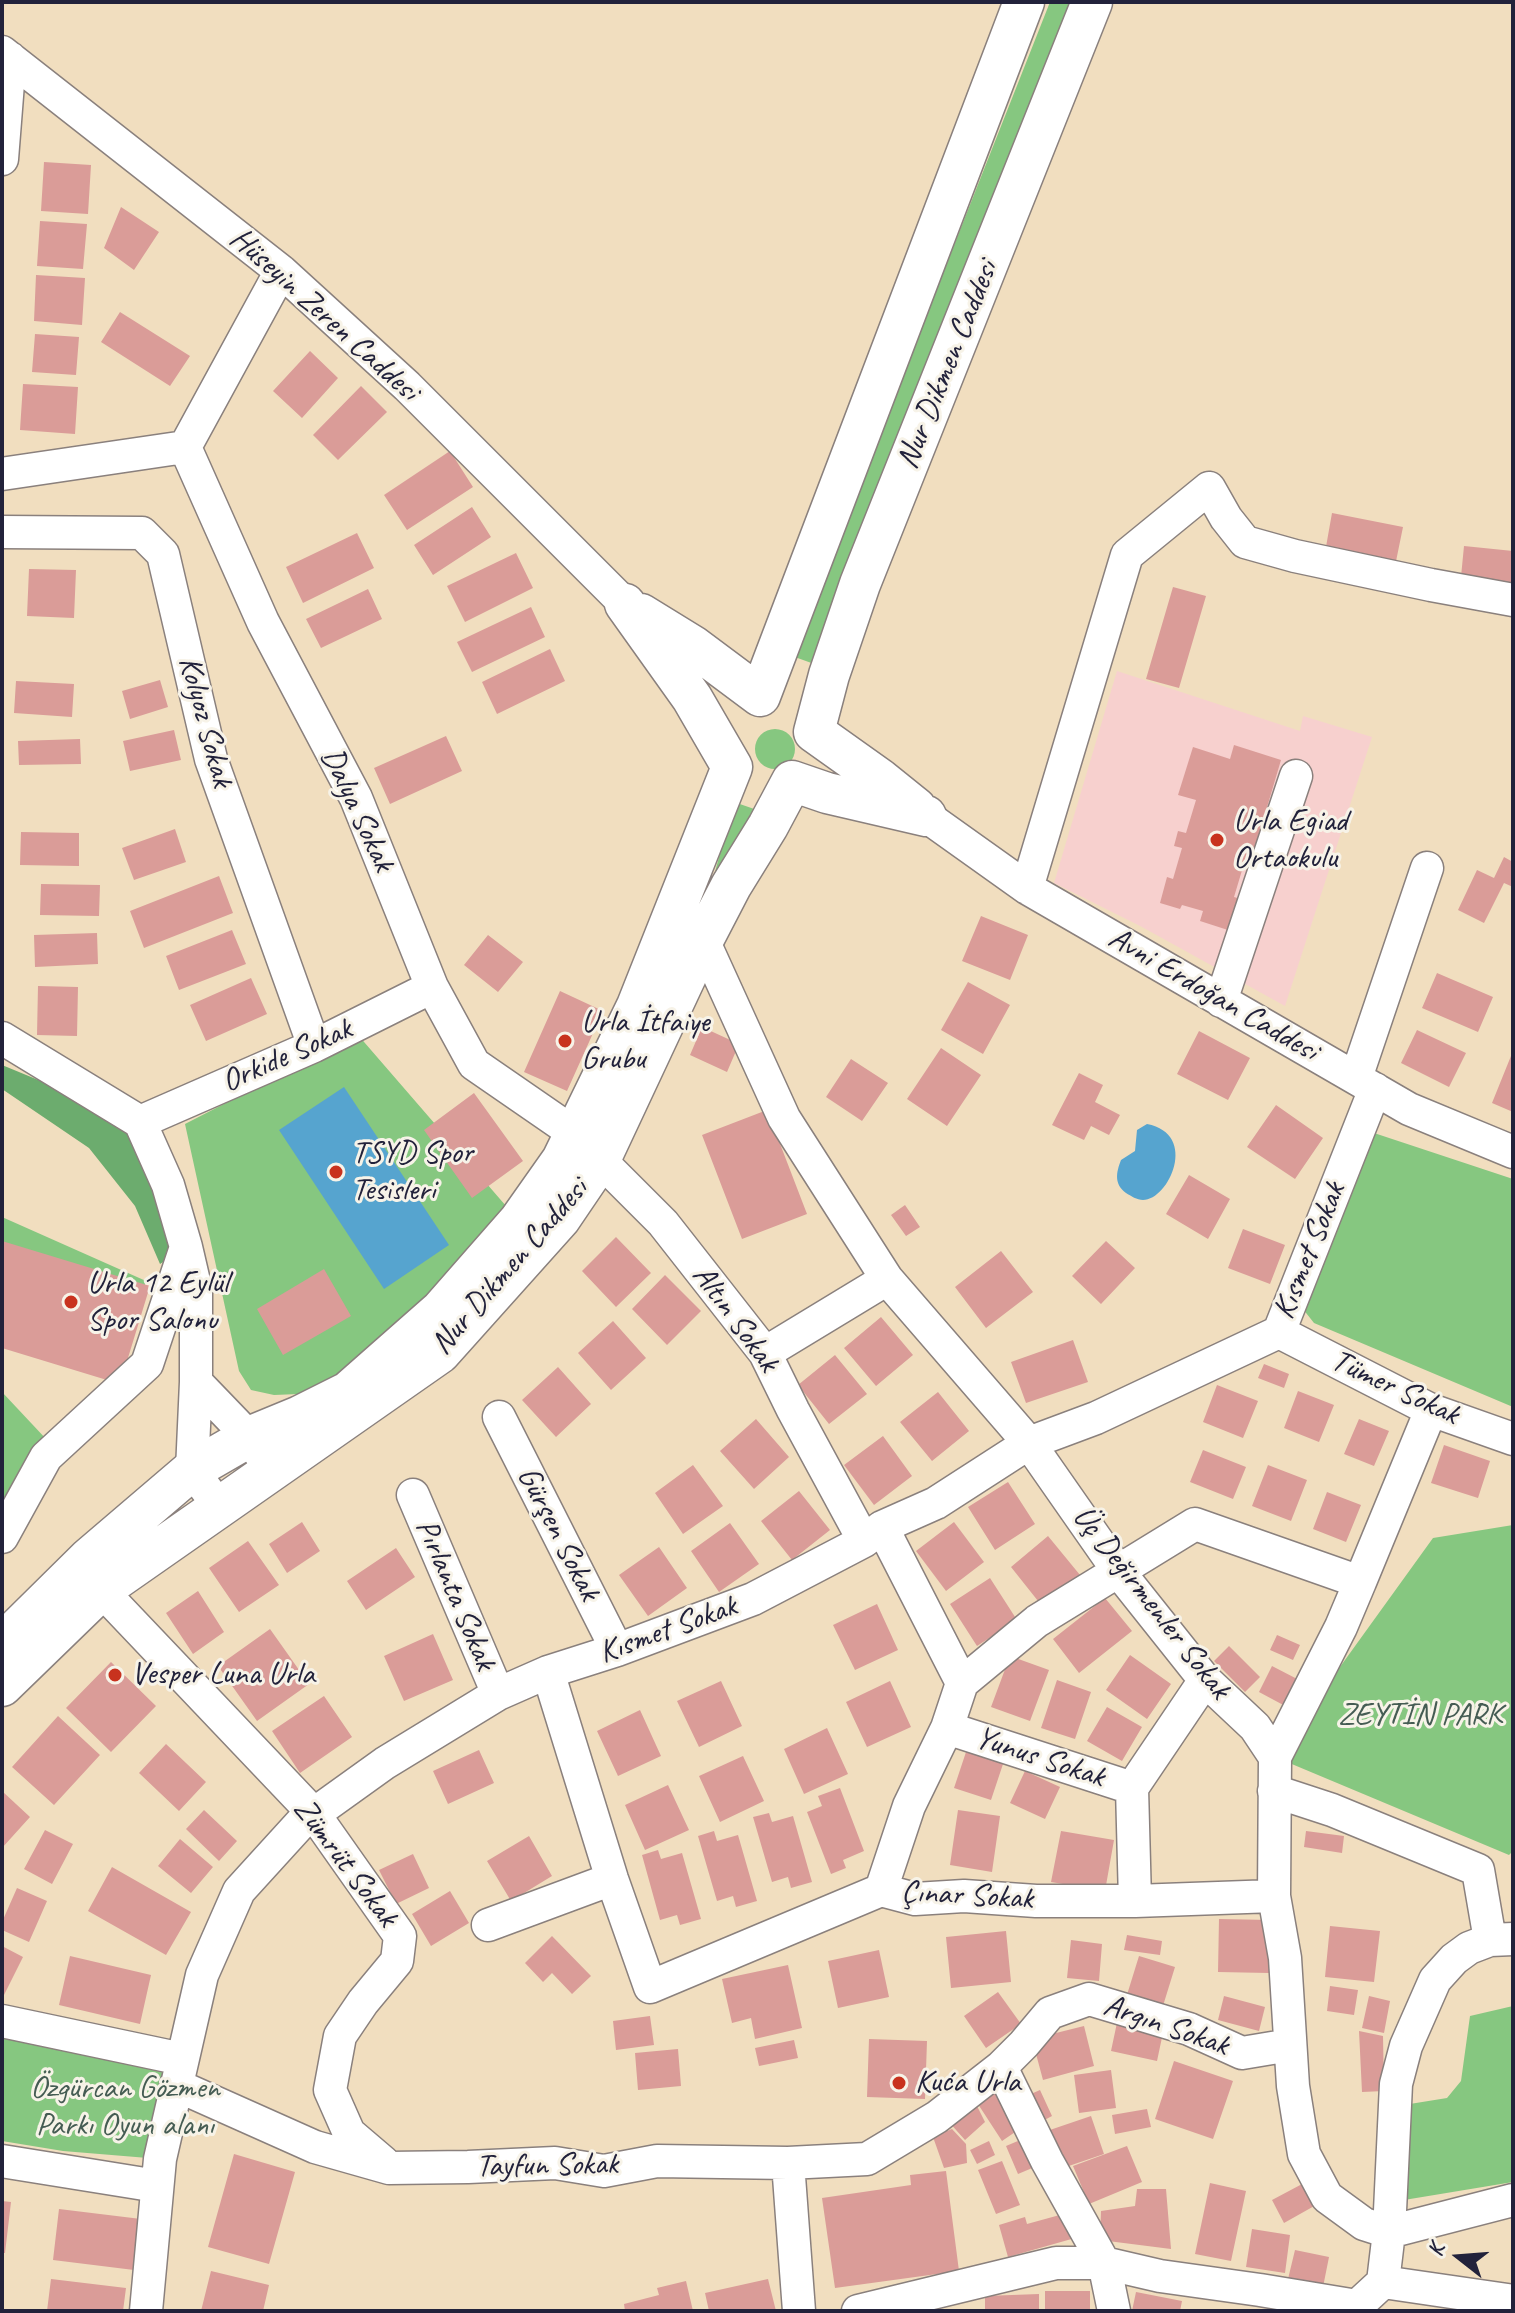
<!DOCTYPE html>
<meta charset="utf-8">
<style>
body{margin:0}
#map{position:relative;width:1515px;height:2313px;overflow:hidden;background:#f1debf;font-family:Caveat,sans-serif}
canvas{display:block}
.frame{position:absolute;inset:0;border:4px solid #22223b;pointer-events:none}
.north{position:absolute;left:1419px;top:2217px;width:80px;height:80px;-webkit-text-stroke:6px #f7f3e8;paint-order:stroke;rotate:287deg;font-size:22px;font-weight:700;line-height:32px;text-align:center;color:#22223b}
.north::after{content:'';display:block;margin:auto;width:28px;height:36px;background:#22223b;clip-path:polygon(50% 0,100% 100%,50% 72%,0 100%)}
</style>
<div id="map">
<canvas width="1515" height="2313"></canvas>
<div class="frame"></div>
<div class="north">K</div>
</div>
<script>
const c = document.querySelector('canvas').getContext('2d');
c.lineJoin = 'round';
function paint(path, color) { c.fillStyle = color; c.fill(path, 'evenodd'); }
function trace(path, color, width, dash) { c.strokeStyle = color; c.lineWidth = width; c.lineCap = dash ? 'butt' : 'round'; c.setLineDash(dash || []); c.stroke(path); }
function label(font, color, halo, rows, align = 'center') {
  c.font = font + ' Caveat,sans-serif'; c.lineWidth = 6; c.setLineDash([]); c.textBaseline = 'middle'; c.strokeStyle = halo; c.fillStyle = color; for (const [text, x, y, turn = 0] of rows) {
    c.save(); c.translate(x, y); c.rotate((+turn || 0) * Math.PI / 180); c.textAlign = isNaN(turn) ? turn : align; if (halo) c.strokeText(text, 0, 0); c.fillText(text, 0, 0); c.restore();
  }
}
const built = new Path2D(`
 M1117 671 1300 731 1303 716 1372 737 1285 1006 1142 927 1054 883Z`);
const green = new Path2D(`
 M1050 2H1077L817 665 792 656Z
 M755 749a20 20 0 1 1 40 0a20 20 0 1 1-40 0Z
 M734 802 760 811 709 894Z
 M358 1035 519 1221 348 1392 274 1395 251 1390 239 1371 185 1124Z
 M1371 1132 1513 1179V1407L1314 1323 1299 1304Z
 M2 1217 146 1281 123 1364 2 1322Z
 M2 1392 47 1440 2 1521Z
 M1513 1525V1851L1509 1855 1275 1757 1433 1538Z
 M1513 2006V2182L1392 2202 1385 2108 1447 2098 1461 2081 1470 2016Z
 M2 2036 182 2059 160 2159 63 2151 2 2141Z`);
const forest = new Path2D(`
 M2 1065 140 1122 186 1247 160 1264 135 1206 89 1148 2 1089Z`);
const water = new Path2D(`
 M344 1087 449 1245 384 1289 279 1130Z
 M1147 1124C1199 1134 1169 1200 1143 1200 1137 1200 1131 1196 1126 1193 1114 1184 1116 1173 1121 1160L1135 1151 1137 1130Z`);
const building = new Path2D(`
 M44 162 91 165 88 214 41 211Z
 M121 207 159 232 134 270 104 248Z
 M40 221 87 224 83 269 37 266Z
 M36 275 85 278 82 325 34 321Z
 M120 312 190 356 170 386 101 342Z
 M35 334 79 337 76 375 32 372Z
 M310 351 338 378 302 418 273 391Z
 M23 384 78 387 75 434 20 430Z
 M361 386 387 412 338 460 313 435Z
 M450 451 473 487 407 530 384 495Z
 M472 507 491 537 433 575 414 545Z
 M1332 513 1403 527 1394 571 1324 558Z
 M357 533 374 568 303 603 286 567Z
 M1464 546 1513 551V592L1460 587Z
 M516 553 533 588 465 622 447 586Z
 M29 569 76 570 74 618 27 616Z
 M1173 587 1206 596 1179 688 1146 679Z
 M368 589 382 619 321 648 306 619Z
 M531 607 545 637 472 672 457 642Z
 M550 649 565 681 497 714 482 682Z
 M160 680 168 707 130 719 122 691Z
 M16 681 74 684 72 717 14 713Z
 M174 730 181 760 130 771 123 741Z
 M446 736 462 771 390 804 374 768Z
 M80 739 81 764 19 765 18 741Z
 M1234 745 1281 760 1249 868 1243 867 1234 897 1241 899 1231 931 1200 921 1203 911 1182 905 1180 909 1160 903 1167 877 1173 879 1182 848 1174 846 1178 831 1186 833 1196 800 1178 795 1193 747 1230 759Z
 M175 829 186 862 134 880 122 848Z
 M21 832 79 833V866L20 865Z
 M1504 857 1513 862V887L1504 883 1484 923 1458 910 1477 870 1494 878Z
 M219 876 233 913 144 948 130 911Z
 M41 884 100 885 99 916 40 915Z
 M981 916 1028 935 1010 980 962 961Z
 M232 930 246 964 179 990 166 956Z
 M97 933 98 964 35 967 34 935Z
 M488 935 523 962 498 992 464 965Z
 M1437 973 1493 997 1478 1032 1422 1008Z
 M251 978 267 1014 206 1041 190 1005Z
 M968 982 1010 1005 983 1054 941 1030Z
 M38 986 78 987 77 1036 37 1035Z
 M560 991 603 1011 567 1091 524 1072Z
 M702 1027 739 1044 727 1072 690 1055Z
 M1417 1030 1466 1053 1449 1087 1401 1063Z
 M1199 1031 1250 1058 1228 1100 1177 1074Z
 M941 1048 981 1075 947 1126 907 1099Z
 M1513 1051V1112L1492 1103Z
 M851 1059 888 1083 862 1121 826 1097Z
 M1079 1073 1103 1085 1095 1102 1120 1115 1109 1135 1091 1126 1084 1140 1052 1125Z
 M474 1093 523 1161 472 1198 424 1130Z
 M1276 1105 1323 1138 1295 1179 1247 1147Z
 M767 1110 807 1214 742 1239 702 1135Z
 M1189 1175 1230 1199 1208 1239 1166 1214Z
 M905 1205 920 1227 906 1236 891 1215Z
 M1243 1229 1285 1245 1270 1284 1228 1268Z
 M616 1237 651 1273 616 1307 582 1271Z
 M2 1241 150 1286 120 1384 2 1348Z
 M1106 1241 1135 1268 1101 1304 1072 1276Z
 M1001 1251 1033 1292 986 1328 955 1287Z
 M324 1269 351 1316 283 1355 257 1309Z
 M665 1275 701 1311 667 1345 632 1309Z
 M881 1317 913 1355 876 1386 844 1348Z
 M613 1321 646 1358 611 1390 578 1353Z
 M1073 1340 1088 1382 1026 1403 1011 1362Z
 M835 1355 867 1394 829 1424 798 1385Z
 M1264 1364 1289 1374 1284 1388 1258 1378Z
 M558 1367 591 1404 556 1437 522 1400Z
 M1217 1385 1258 1401 1243 1438 1203 1422Z
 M1298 1391 1334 1405 1319 1442 1284 1428Z
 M938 1392 969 1431 932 1461 900 1422Z
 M756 1419 789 1457 754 1489 720 1451Z
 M1359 1419 1389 1431 1374 1466 1344 1454Z
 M883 1436 912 1476 874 1505 844 1465Z
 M1444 1445 1490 1461 1478 1498 1431 1483Z
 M1203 1450 1246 1467 1233 1499 1190 1482Z
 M693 1465 723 1506 683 1534 655 1493Z
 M1268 1465 1307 1480 1291 1521 1252 1506Z
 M1008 1482 1035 1524 995 1550 968 1507Z
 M799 1491 830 1530 792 1560 761 1521Z
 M1327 1492 1361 1505 1346 1542 1313 1529Z
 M302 1522 320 1551 287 1573 269 1544Z
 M954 1522 984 1562 946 1591 916 1551Z
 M730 1523 759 1564 719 1592 691 1551Z
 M1048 1536 1080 1575 1042 1606 1011 1567Z
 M248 1541 279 1585 239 1612 209 1568Z
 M659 1547 687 1588 648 1616 619 1575Z
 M396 1548 415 1577 366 1610 347 1581Z
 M990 1578 1017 1620 977 1646 950 1604Z
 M198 1591 224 1632 193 1654 166 1613Z
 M1105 1598 1132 1631 1079 1673 1053 1639Z
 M877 1604 898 1650 855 1670 833 1625Z
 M270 1629 309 1684 257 1721 218 1666Z
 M433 1634 453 1680 404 1701 384 1656Z
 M1277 1635 1300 1645 1293 1660 1270 1650Z
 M1229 1646 1260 1677 1245 1692 1214 1661Z
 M1130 1655 1171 1684 1147 1719 1106 1690Z
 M1010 1656 1049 1670 1030 1721 991 1707Z
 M111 1662 156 1706 111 1752 66 1708Z
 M1272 1666 1301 1681 1287 1707 1259 1692Z
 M1057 1680 1091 1692 1075 1739 1041 1728Z
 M721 1681 742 1726 699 1747 677 1701Z
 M890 1681 911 1727 867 1747 846 1702Z
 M324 1696 352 1737 300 1773 272 1731Z
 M1107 1707 1142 1727 1122 1761 1087 1741Z
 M640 1710 661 1756 618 1776 597 1731Z
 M58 1716 100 1755 54 1805 12 1767Z
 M827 1728 848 1774 804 1794 784 1749Z
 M166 1744 206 1782 179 1811 139 1773Z
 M967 1749 1004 1761 991 1800 954 1788Z
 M479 1750 494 1783 448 1804 433 1771Z
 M743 1756 764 1801 720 1822 699 1776Z
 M1025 1771 1060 1787 1045 1819 1010 1803Z
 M668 1785 689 1830 645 1850 625 1805Z
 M840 1788 864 1851 843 1860 846 1868 831 1874 807 1812 822 1806 818 1796Z
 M2 1791 30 1817 2 1848Z
 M204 1810 237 1841 219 1861 186 1829Z
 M958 1810 1000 1816 992 1872 950 1865Z
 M769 1813 772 1822 793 1816 812 1882 791 1888 788 1877 772 1882 753 1817Z
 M45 1830 73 1844 52 1884 24 1869Z
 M714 1831 717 1841 738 1835 757 1901 736 1907 733 1896 717 1901 698 1836Z
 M1061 1831 1114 1840 1105 1891 1051 1882Z
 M1306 1831 1344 1836 1342 1853 1304 1847Z
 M529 1836 552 1876 511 1901 487 1861Z
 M180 1839 213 1867 191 1893 158 1866Z
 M658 1850 661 1859 682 1853 701 1919 680 1925 677 1915 660 1920 642 1855Z
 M413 1854 429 1888 396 1904 379 1870Z
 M112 1867 191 1912 166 1955 88 1911Z
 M17 1888 47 1901 29 1942 2 1930V1922Z
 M450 1891 469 1923 431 1946 412 1914Z
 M1219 1919 1270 1920 1269 1973 1218 1972Z
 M1330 1926 1380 1931 1374 1982 1325 1977Z
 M1006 1931 1011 1982 951 1988 946 1937Z
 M1127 1935 1162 1941 1160 1955 1124 1950Z
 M552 1936 591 1976 572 1994 552 1973 543 1982 525 1963Z
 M1071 1940 1102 1944 1099 1981 1067 1978Z
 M2 1946 23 1957 2 1999Z
 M879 1950 889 1997 838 2008 828 1961Z
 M70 1956 151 1975 140 2024 59 2005Z
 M1139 1956 1175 1967 1162 2009 1126 1998Z
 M788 1965 802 2028 755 2039 751 2018 732 2023 722 1979Z
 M1330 1986 1358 1990 1354 2015 1327 2011Z
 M998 1992 1021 2024 986 2048 964 2016Z
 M1224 1996 1265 2007 1259 2031 1218 2020Z
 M1369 1996 1390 2001 1384 2033 1362 2028Z
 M650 2016 654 2045 616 2050 613 2021Z
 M1118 2018 1164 2028 1157 2061 1111 2051Z
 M1084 2026 1094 2066 1043 2080 1032 2039Z
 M1359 2031 1383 2036 1384 2091 1362 2092Z
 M869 2039 927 2041 925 2099 867 2097Z
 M794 2040 798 2058 759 2066 755 2048Z
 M678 2049 681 2086 638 2090 635 2053Z
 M1174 2061 1233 2081 1213 2139 1155 2119Z
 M1111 2070 1116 2108 1079 2113 1074 2075Z
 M1001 2089 1021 2128 1002 2141 976 2101Z
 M1040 2090 1052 2116 1037 2124 1024 2097Z
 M973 2098 985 2122 965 2140 948 2121Z
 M1147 2109 1151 2127 1115 2134 1112 2115Z
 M1091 2116 1104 2154 1057 2170 1044 2132Z
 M952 2129 966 2144 967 2163 944 2168 933 2137Z
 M1025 2138 1037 2166 1018 2174 1006 2146Z
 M989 2141 995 2155 977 2164 970 2150Z
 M1127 2146 1142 2182 1089 2204 1073 2166Z
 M234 2154 295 2172 269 2264 208 2247Z
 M1002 2161 1020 2205 996 2214 978 2170Z
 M946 2171 959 2271 835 2288 822 2198 911 2185 910 2175Z
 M1210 2183 1246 2191 1231 2261 1195 2254Z
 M1304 2183 1316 2205 1284 2223 1272 2200Z
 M1137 2189H1166L1171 2249 1100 2240 1101 2211 1135 2206Z
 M2 2201 11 2202 5 2253H2Z
 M59 2209 141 2219 134 2270 53 2260Z
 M1067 2213 1075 2238 1008 2257 999 2225 1025 2217 1027 2224Z
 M1252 2229 1290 2235 1285 2273 1246 2267Z
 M1295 2250 1329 2257 1323 2287 1288 2279Z
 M211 2271 269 2285 263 2311H201Z
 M51 2279 126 2288 123 2311H47Z
 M768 2279 776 2311H709L705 2293Z
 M686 2281 693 2311H625L624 2304 659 2295 657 2288Z
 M1045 2291H1090V2311H1045Z
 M1136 2292 1182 2301 1180 2311H1132Z
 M1039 2294V2311H985V2296Z`);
const minor = new Path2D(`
 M2 52 281 271 407 386 625 604
 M2 159 10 58
 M185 447 263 622 356 798 432 987 474 1064 574 1133
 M2 474 185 447 281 271
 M2 532 142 533 163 554 211 759 314 1046
 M926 816 1027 888 1409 1109 1513 1152
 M1027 888 1127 555 1209 488 1226 518 1245 542 1295 556 1431 585 1513 600
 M703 940 784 1118 887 1279 1029 1443 1119 1572 1205 1680 1255 1727 1275 1757 1274 1896 1285 1958 1293 2086 1304 2154 1327 2197 1364 2224 1389 2232 1383 2282 1357 2306
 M1221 1001 1296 776
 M2 1038 140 1122 168 1185 186 1247 196 1290V1382L192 1470 209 1493 222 1505
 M1356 1078 1427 868
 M140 1122 314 1046 432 987
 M600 1160 663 1223 765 1353 793 1410 864 1541
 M1279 1332 1431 1410 1513 1439
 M765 1353 887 1279
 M196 1382 249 1437 261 1455
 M499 1417 617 1650
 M413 1495 498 1694
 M882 1527 962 1683
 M2 1537 46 1457 147 1364 186 1247
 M101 1590 314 1814 400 1936 397 1961 363 2002 340 2036 330 2090 349 2133 383 2162
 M548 1672 612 1879 650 1987 881 1890 915 1899 964 1896 1036 1901H1135L1274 1896
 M962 1683 1037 1621 1195 1524 1360 1582 1431 1410
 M947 1728 1132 1788
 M1275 1757 1341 1627 1360 1582
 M1274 1791 1332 1810 1478 1870 1490 1940
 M881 1890 909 1806 947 1728 962 1683
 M1135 1901 1132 1788 1205 1680
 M488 1925 612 1879
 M1513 1939 1490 1940 1469 1948 1454 1959 1435 1980 1406 2046 1396 2084 1389 2232 1513 2200
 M2 2021 182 2059
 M176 2085 315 2147 389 2168 468 2167 555 2163 604 2171 657 2161 788 2163 867 2159 937 2117 1001 2067
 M2 2161 157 2186
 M788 2163 799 2311
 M1383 2282 1513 2301
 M146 2311 160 2159 202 1975 239 1891 300 1824 385 1763 498 1694 548 1672 617 1650 753 1599 864 1541 882 1527 936 1503 1029 1443 1096 1418 1279 1332 1375 1089
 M858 2311 1056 2263H1104L1160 2276 1260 2290 1357 2306 1361 2311
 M1114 2311 1104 2263 1047 2161 1001 2067 1024 2044 1050 2013 1089 1999 1189 2029 1242 2053 1290 2045`);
const major = new Path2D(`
 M641 614 693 646 760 696 1024 2
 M916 808 880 779 814 732 829 675 860 584 1092 2
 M2 1644 89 1558 192 1470 249 1437 300 1416 348 1392 441 1310 519 1221 562 1160 637 1006 732 767 692 698 625 604
 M2 1686 101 1590 440 1353 560 1219 600 1160 703 940 731 886 768 826 792 781 827 793 926 816`);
const markers = [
 [1217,840,8,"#c8321e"],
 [565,1041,8,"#c8321e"],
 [336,1172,8,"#c8321e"],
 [71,1302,8,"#c8321e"],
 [115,1675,8,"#c8321e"],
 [899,2083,8,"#c8321e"]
];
const streetNames = [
 ["Hüseyin Zeren Caddesi",324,315,42],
 ["Nur Dikmen Caddesi",948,365,-68],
 ["Kolyoz Sokak",205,722,75],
 ["Dalya Sokak",357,810,65],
 ["Avni Erdoğan Caddesi",1213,995,30],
 ["Orkide Sokak",287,1056,-24],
 ["Kısmet Sokak",1310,1251,-68],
 ["Nur Dikmen Caddesi",510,1267,-49],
 ["Altın Sokak",735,1319,54],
 ["Tümer Sokak",1395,1388,25],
 ["Gürşen Sokak",558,1534,63],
 ["Pırlanta Sokak",455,1595,67],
 ["Üç Değirmenler Sokak",1151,1603,52],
 ["Kısmet Sokak",668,1630,-20],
 ["Yunus Sokak",1040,1758,18],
 ["Zümrüt Sokak",345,1863,53],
 ["Çınar Sokak",967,1896,3],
 ["Argın Sokak",1166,2026,19],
 ["Tayfun Sokak",547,2166,-1]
];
const poiNames = [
 ["Urla Egiad",1233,822],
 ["Ortaokulu",1233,859],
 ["Urla İtfaiye",581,1023],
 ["Grubu",581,1060],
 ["TSYD Spor",352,1154],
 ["Tesisleri",352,1191],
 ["Urla 12 Eylül",87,1284],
 ["Spor Salonu",87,1321],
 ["Vesper Luna Urla",131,1675],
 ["Kuća Urla",915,2083]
];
const parkNames = [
 ["ZEYTİN PARK",1420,1716],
 ["Özgürcan Gözmen",125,2089],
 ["Parkı Oyun alanı",125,2126]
];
paint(built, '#f7d0ce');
paint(green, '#86c780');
paint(forest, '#6cac6e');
paint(water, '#56a4cf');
paint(building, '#da9c98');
trace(minor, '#8a807d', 35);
trace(major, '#8a807d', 43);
trace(minor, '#fff', 32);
trace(major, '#fff', 40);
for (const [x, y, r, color] of markers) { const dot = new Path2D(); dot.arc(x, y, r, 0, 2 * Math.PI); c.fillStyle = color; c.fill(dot); trace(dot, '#f7f3e8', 3); }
label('32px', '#22223b', '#f7f3e8', streetNames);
label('32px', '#22223b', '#f7f3e8', poiNames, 'left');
label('32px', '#455c53', '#f7f3e8', parkNames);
</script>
